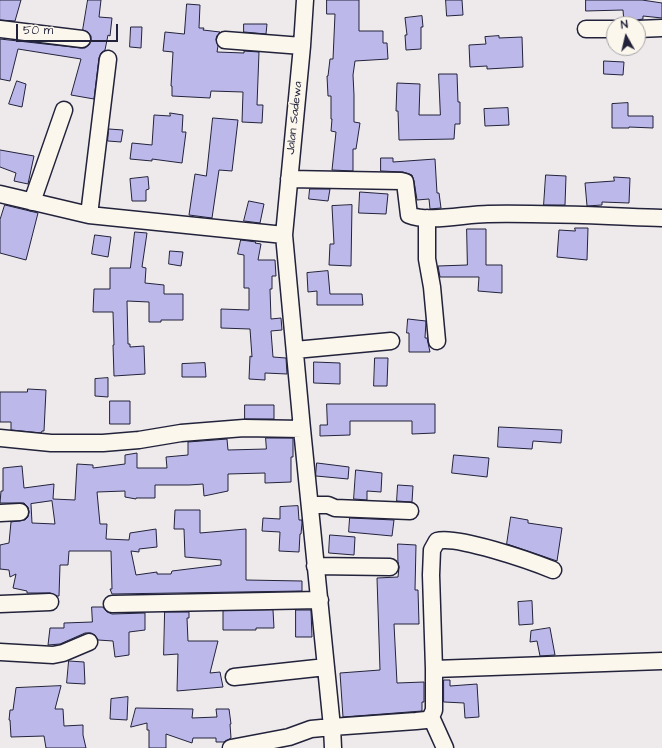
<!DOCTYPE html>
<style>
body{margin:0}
#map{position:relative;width:662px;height:748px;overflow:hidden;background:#eeeaec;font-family:"Architects Daughter",sans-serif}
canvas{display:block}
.north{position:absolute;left:606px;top:16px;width:40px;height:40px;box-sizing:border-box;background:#fbf7ec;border:1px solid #a4a2a5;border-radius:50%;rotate:352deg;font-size:11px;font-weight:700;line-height:16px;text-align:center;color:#22223b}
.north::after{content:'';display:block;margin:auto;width:14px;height:18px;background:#22223b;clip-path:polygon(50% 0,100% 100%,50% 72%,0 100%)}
.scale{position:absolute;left:16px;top:24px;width:102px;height:18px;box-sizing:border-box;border:2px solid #22223b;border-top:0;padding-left:5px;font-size:12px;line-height:14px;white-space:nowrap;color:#22223b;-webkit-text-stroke:3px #fbf7ec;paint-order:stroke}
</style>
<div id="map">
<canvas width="662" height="748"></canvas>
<div class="north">N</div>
<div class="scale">50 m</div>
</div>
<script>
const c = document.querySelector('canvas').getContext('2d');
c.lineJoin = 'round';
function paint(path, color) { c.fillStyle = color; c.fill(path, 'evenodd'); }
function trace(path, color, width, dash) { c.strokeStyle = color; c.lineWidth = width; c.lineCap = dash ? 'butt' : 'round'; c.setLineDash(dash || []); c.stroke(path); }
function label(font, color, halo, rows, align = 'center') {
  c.font = font + ' "Architects Daughter",sans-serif'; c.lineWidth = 3; c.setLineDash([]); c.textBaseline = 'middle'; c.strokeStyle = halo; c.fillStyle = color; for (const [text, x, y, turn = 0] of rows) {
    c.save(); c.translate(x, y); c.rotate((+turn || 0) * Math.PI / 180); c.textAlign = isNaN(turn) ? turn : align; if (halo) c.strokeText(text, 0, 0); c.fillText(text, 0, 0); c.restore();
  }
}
const building = new Path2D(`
 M0 0H21L15 21 0 20Z
 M88 0H101L99 17 112 18 110 36 108 35 105 50 101 53 99 58 94 99 71 95 81 59 18 49 10 81 0 79V39L81 48H85L89 45 91 41V36L88 32 83 30Z
 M327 0H359V31H383V43H387L388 59 355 61 353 75 354 95V122L360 123 356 149H353V171L332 170 336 132 331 131 332 119H331V96H328L327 76H328L330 59H333L335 14H327Z
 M446 0H462L463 15 447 16Z
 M586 0H642L662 3V18L643 16V19L637 20 631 23H624L623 10 586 11Z
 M187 4 200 5 199 28H204L203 30 220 32 216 39 218 46 217 52 244 53V51L259 52 257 105H263L262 123 242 122 243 92 211 91 210 98 172 96V86H171L173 52 163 51 165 32 184 34Z
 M422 16 423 27H421V49L406 50 405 35H407L405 18Z
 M244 24H267L266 34 244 32Z
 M131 27H142L141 48 130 47Z
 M499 36V38L522 37 523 67 487 69V66L470 67 469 45 486 44 485 37Z
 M604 61 624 62 623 75 604 74Z
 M439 74H457L458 102H460V124H455L454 139 399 140 398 111H396L397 83 420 84 419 115H440Z
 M17 81 26 84 22 107 9 104Z
 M628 103V116H653V128L629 127V128H612V104Z
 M508 108 509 125 485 126 484 109Z
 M170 113 183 115 182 132H186L182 163 152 159V161L130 159 132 143 152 145 154 115 170 116Z
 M213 118 238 120 232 171 219 170 212 218 189 215 195 174 206 176Z
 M109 129 123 130 121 142 108 141Z
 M0 150 34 156 28 184 14 181 16 173 0 167Z
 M381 158H393V162L435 159 437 193H439L441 208 430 209 429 199 417 200 414 181 412 175 403 172 381 171Z
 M546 175 566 176 565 205H544Z
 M148 177 149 189 146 190V201H132L130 179Z
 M614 177 630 178 629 203 602 202V205L587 206 585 183 614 181Z
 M310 189H330L328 201 309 199Z
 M360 192 388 194 386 214 359 213Z
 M249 201 264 204 260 223 244 221Z
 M5 205 38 213 26 260 0 253V220Z
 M352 205 351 266 329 265 330 244H334L332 206Z
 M575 228H588L587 260 557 257 559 230 575 231Z
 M467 229H486V265H502V293L478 291 479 277H440L438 266 467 265Z
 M135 232 147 233 142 267 146 268 145 283 164 285V294H183V320H161V322H149V302L127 301 128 344H130V347L144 346 145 374 114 376 113 345H114L113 312H93L94 289H110V268H130Z
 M95 235 111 237 108 257 92 254Z
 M241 240 256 242 255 243 261 244 258 260H275L276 276H272V289H270L271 319 281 318 282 330 271 331 273 357 286 358 287 374 265 373V380L249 379 250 356 252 357 250 329 221 328V309L249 310V288H244V255L238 254Z
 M170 251 183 252 181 266 169 264Z
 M328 271 330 294H362L363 305H317V291L308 292 307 273Z
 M408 319 426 321 425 338H427L430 352H409V333H407Z
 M375 358H388L387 386H374Z
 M314 362 340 363V384L314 383Z
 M205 363 206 377H182V364Z
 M108 378V397L95 396V379Z
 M28 389 46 390 44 431H42L41 433 11 430V422H0V392H27Z
 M110 401H130V424H110Z
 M327 404H435V433L412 434V421H350V435L320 436V425H327Z
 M245 405H274V419H245Z
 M499 427 562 430 561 443 533 441 532 449 498 447Z
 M266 438H293V457H291V482L265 483V473L228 474V491L204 496 203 484 189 485H155V498H136V499L125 497V491L97 492 100 524H107L106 539 129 540 130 533 156 529 157 547 139 549V552L131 551 136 575 157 572V574H171L172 571 221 565V560L185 557 184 529H174L175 510H200V533L246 529V580L302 581V591L112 594 110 589H112L111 551H69L68 565H60L59 596H57L50 593H27V591L13 588 16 574 10 577 9 570 0 569V545L9 543 11 522 25 520 28 517 29 512 28 507 24 503H0L1 491H3V468L22 466 24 488 54 484 53 499 75 500 77 464 93 465V468L125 464V455L137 453V468H167L166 457 188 455V442L227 439 228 450 266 449ZM52 501 55 524 32 523 31 504Z
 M454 455 489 458 487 477 452 473Z
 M317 463 349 467 348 479 316 476Z
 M356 470 382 473 381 492 367 491V500L354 499Z
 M398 485 413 486 412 502 397 501Z
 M298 506 299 520H302V523L301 534H300L299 552 279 551 280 532 262 531 263 518 280 519V507Z
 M511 517 528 520V523L562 528 557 561 507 544Z
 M350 518 394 520 392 536 349 532Z
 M330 535 355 537 354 555 329 553Z
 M398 544 416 545 415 590H418L419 624H394L397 683 424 682V702H422V711L343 717 340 673 380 670 377 578 398 577 399 567 398 562Z
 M532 601 533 624 519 625 518 602Z
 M92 607H103L107 612 112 614 145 613V630L129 632V655L115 657 113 641 98 640 95 635 91 633H85L60 644 48 645 50 628H64V623L92 622Z
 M273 610 274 628H256V630H223V611Z
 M296 610H311L312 637H296Z
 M165 612H189V618H187L188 641H218L210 673 220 672 223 687 177 691 178 654 164 655Z
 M550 628 555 655 540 656 537 641 530 642 531 631Z
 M69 661 84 662 85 684 67 683Z
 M444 680H450V686L477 684 479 717 465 718 464 703 444 702Z
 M61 686 55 709H63L64 726 83 725V735L86 748H46L44 736 11 737 10 720H9L10 710H13L16 688Z
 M128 697 127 720 110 719 111 699Z
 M136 708 193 709 192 718 217 717 216 709H229L231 724H230L231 738 224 742H216V738H193L192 743 166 734V748H149V730H147V723L131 727Z`);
const minor = new Path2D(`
 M0 29 82 39
 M586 29H614
 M638 29 662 28
 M225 40 302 46
 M289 179 401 181 405 182 409 215C428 223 466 214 488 214 546 213 604 216 662 218
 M0 194 89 215 284 235
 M32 202 64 110
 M89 215 108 59
 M427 218V259L432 287 437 341
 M295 350 391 341
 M0 438 51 443H103L139 440 181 433 244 428 302 429
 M310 505H328L335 508 410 511
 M0 513 20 512
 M315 566 390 567
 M0 604 50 602
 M112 604 320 600
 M0 652 53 655 63 653 89 642
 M434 669 662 661
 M234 677 326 667
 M431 717 445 748
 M231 748 289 737 311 729 332 727 302 429 284 235 302 46 305 0
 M333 748 332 727 416 721 426 720 431 717 434 710V669L431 575 432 550 437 541C456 535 531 561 553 570`);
const streetNames = [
 ["Jalan Sadewa",295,118,-84]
];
paint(building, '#bcb8ea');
trace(building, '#22223b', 1);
trace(minor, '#22223b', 19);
trace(minor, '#fbf7ec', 16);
label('12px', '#22223b', '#fbf7ec', streetNames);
</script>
